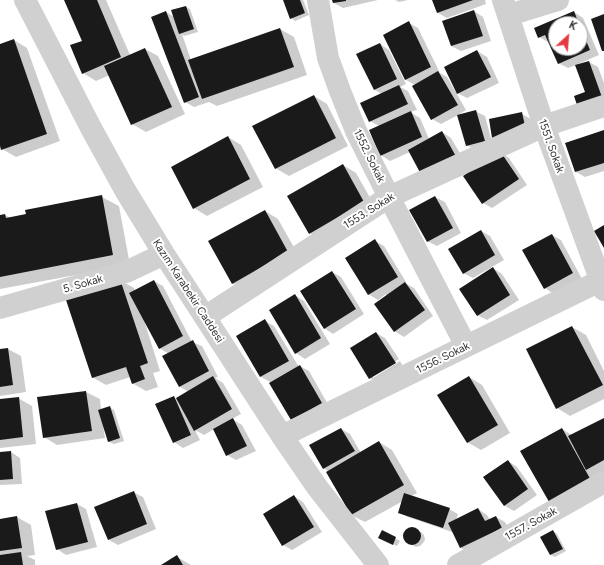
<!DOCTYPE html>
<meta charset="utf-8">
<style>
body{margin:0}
#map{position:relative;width:604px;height:565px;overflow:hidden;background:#fff;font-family:Figtree,sans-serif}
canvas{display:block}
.north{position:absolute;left:548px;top:16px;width:40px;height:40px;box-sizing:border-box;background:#fff;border:1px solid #adadad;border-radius:50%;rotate:26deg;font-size:11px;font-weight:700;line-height:16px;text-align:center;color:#333}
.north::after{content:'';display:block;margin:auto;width:14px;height:18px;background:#e43a42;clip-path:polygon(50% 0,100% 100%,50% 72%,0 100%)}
</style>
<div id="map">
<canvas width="604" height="565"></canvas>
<div class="north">K</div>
</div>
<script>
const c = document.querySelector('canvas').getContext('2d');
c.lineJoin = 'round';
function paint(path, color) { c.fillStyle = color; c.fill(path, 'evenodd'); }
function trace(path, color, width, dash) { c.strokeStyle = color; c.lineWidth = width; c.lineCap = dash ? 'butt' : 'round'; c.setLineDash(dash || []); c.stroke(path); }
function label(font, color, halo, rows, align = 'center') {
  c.font = font + ' Figtree,sans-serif'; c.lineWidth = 4; c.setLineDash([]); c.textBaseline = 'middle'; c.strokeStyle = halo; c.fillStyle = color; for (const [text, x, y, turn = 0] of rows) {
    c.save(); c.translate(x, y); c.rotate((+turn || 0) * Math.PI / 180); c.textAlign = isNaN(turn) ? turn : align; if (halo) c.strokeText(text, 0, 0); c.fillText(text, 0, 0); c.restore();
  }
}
const shadow = new Path2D(`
 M67 0H106L130 55 145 49 158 56 185 114 146 132 132 124 110 75 96 81 83 73V41Z
 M284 0H303L309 15 295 21 291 18Z
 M333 0H378L343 8 334 3Z
 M395 0H408L399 2Z
 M433 0H485L486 4 447 18 438 13Z
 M186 7 190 9 198 32 184 36 182 34 191 60 280 29 294 37 307 75 217 106 209 102 194 107 185 102 166 12 174 17Z
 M474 11 483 17 491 41 461 51 451 46Z
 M574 12 583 18 599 55 578 64V65L589 62 598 67 604 83V107L586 93 576 65 568 68 558 63 548 42 539 37 535 29ZM556 24H580V48H556Z
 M409 23 418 28 440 73 447 77 466 110 458 115 475 111 485 116 493 146 476 151 467 145 458 115 441 124 432 119 415 85 406 80 384 35Z
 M14 40 27 48 60 141 16 157 2 149 0 143V45Z
 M380 44 389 50 406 84 400 87 408 91 417 110 410 112 420 118 429 139 442 132 451 138 468 167 410 152 390 161 381 155 379 126 370 121 382 94 375 90Z
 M477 51 487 57 499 83 467 98 457 93Z
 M314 96 327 104 348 146 289 176 275 168Z
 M522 114 531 119 534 136 490 120Z
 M604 131V171L585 177 576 172Z
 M228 137 241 145 263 187 207 216 194 208Z
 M500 152 509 158 527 185 492 208 483 203Z
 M343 165 356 173 377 210 323 241 310 233Z
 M102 197 119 206 130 265 0 289V216L5 215 11 218Z
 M435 197 445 202 461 233 437 246 427 241Z
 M265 211 278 219 301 260 246 291 232 283Z
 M481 231 490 236 504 260 473 278 463 273Z
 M552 235 561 240 582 279 554 294 545 288Z
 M375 241 384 246 406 282 405 283 414 288 433 316 404 337 394 331 386 294 378 300 368 294Z
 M493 268 502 274 519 300 487 320 477 315Z
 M332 272 341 277 364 314 333 334 324 328Z
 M120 280 134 288 135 291 154 281 163 286 192 342 202 346 218 377 215 378 223 383 241 414 232 419 242 425 256 451 236 460 227 455 214 429 204 435 195 430 200 440 183 448 174 442V397L176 399 189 392 180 387 169 354 159 348 146 322 145 323 160 371 153 373 158 387 146 391 132 383 130 377 106 385 92 377Z
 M295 295 304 301 330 344 305 359 296 353Z
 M265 321 274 326 299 367 300 366 309 371 330 408 300 425 272 383 261 377 238 337Z
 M572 327 586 335 604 371V399L570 416 557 408Z
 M376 333 385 338 399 359 373 376V378L400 361 404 368 379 384 370 378Z
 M8 349 21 356 26 392 0 396V350Z
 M469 377 482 385 510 433 481 450 467 442Z
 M86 392 100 399 101 410 109 407 114 410 124 441 114 444 109 442 103 426 105 438 57 445 44 437Z
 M18 398 32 406 36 444 0 448V400Z
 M604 419V475L566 514 562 429 572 435Z
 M341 429 350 434 361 453 379 442 392 450 417 493 411 496 449 509 458 514 456 520 478 509 487 515 490 520 496 517 505 522 511 533 470 553 461 548 453 530 452 532 408 517 399 512 403 501 365 522 351 515 328 471 323 468Z
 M11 452 20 458 22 484 0 485V453Z
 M508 461 517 467 537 495 514 511 505 506 485 477Z
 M133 492 143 497 156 529 118 545 109 540Z
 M294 496 303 502 322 532 292 550 283 545Z
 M77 504 86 509 97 547 66 555 57 549Z
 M17 517 31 525 35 555 27 556 35 560V565H0V520Z
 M412 528 421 532 424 535 425 540 423 543 420 546 416 547 412 545 404 540V535L405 532Z
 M382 531 400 541 397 546 384 540Z
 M553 531 557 534 566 551 555 557 551 555Z
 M177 557 191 565H163Z`);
const building = new Path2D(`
 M64 0H97L121 57 82 74 70 45 82 41Z
 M283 0H300L305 13 290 19Z
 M332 0H346V1L333 3Z
 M432 0H473L437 13Z
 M186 6 194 29 179 34 171 10Z
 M474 10 483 36 451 46 442 21Z
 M166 11 199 97 184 103 151 17Z
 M574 11 579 24H556V48H580V26L590 50 558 64 545 35 538 38 534 28Z
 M604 14V51H602L591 19Z
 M409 21 431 67 405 80 383 35Z
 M280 28 294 67 202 99 188 60Z
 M14 39 47 134 1 150 0 146V44Z
 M380 43 397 79 374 90 356 54Z
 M145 48 172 107 131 125 104 66Z
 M477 50 491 77 457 94 444 67Z
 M589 61 603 100 578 108 574 96 585 92 575 65Z
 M438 71 458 105 431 120 412 86Z
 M399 85 408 104 369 122 360 103Z
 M314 95 336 138 275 169 252 126Z
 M476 110 485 141 466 146 457 115Z
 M411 111 422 137 380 156 369 130Z
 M522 112 526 131 492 138 489 119Z
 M604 130V163L575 172 565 143Z
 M442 131 459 162 424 180 408 150Z
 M228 136 250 179 193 209 171 167Z
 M500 151 519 179 482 204 463 176Z
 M343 164 364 202 309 234 287 196Z
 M102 195 113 255 0 277V215L5 214 6 218 26 214 25 210Z
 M435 196 453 228 427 242 409 210Z
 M265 210 288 252 232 284 208 241Z
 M604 225V248L594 231Z
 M481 230 495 255 463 274 448 249Z
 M552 234 573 273 544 289 522 250Z
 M375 239 398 277 368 295 345 258Z
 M493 267 510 295 477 316 459 289Z
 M332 271 356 309 324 329 300 291Z
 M120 279 148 363 140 366 145 379 132 384 126 367 92 378 65 297Z
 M154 280 183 336 159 349 129 293Z
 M405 282 425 310 394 332 374 304Z
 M295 294 321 338 295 354 269 310Z
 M265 319 289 361 260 377 236 336Z
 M572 326 603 385 556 409 526 349Z
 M376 332 396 363 369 379 350 348Z
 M193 340 209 371 179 387 162 356Z
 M8 348 13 385 0 387V349Z
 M300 365 322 403 291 420 269 383Z
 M213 376 232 409 194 431 176 398Z
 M469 376 498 425 467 443 437 395Z
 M86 391 92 431 43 438 37 397Z
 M174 396 191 435 173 443 155 404Z
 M19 397 23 437 0 440V399Z
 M110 406 120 438 108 442 98 410Z
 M233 418 247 446 226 456 213 429Z
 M604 418V460L586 470 568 436Z
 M341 428 355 451 323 469 309 445Z
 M562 428 593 484 552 507 520 451Z
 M379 441 404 485 351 515 326 472Z
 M11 451 13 479 0 480V452Z
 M508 460 528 489 504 506 483 477Z
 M134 491 147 524 108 540 94 507Z
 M404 493 450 508 443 528 398 513Z
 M294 495 314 527 282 546 263 514Z
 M77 503 88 542 56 550 45 511Z
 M478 508 485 521 496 516 502 528 460 548 448 523Z
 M17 516 22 548 0 551V519Z
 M403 536a9 9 0 1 1 18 0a9 9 0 1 1-18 0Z
 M382 530 396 537 393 545 378 538Z
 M553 530 563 549 550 555 540 537Z
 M21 552 23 565H0V555Z
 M177 555 183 565H161Z`);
const minor = new Path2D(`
 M25 0 91 128 125 190 164 254 282 436 317 487 378 565
 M318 0 328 58 340 91 356 131 389 197 466 346
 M503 0 544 126 604 290
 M509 15 558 0
 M0 308 126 272 164 254
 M205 317 389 197 544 126 604 106
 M282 436 604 279
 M458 565 604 482`);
const streetNames = [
 ["1551. Sokak",551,146,70],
 ["1552. Sokak",369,156,64],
 ["1553. Sokak",369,211,-32],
 ["5. Sokak",83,284,-16],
 ["Kazım Karabekir Caddesi",188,291,57],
 ["1556. Sokak",443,358,-26],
 ["1557. Sokak",531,524,-29]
];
paint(shadow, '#0003');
paint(building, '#1a1a1a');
trace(minor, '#d0d0d0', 22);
label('11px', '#333', '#fff', streetNames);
</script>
